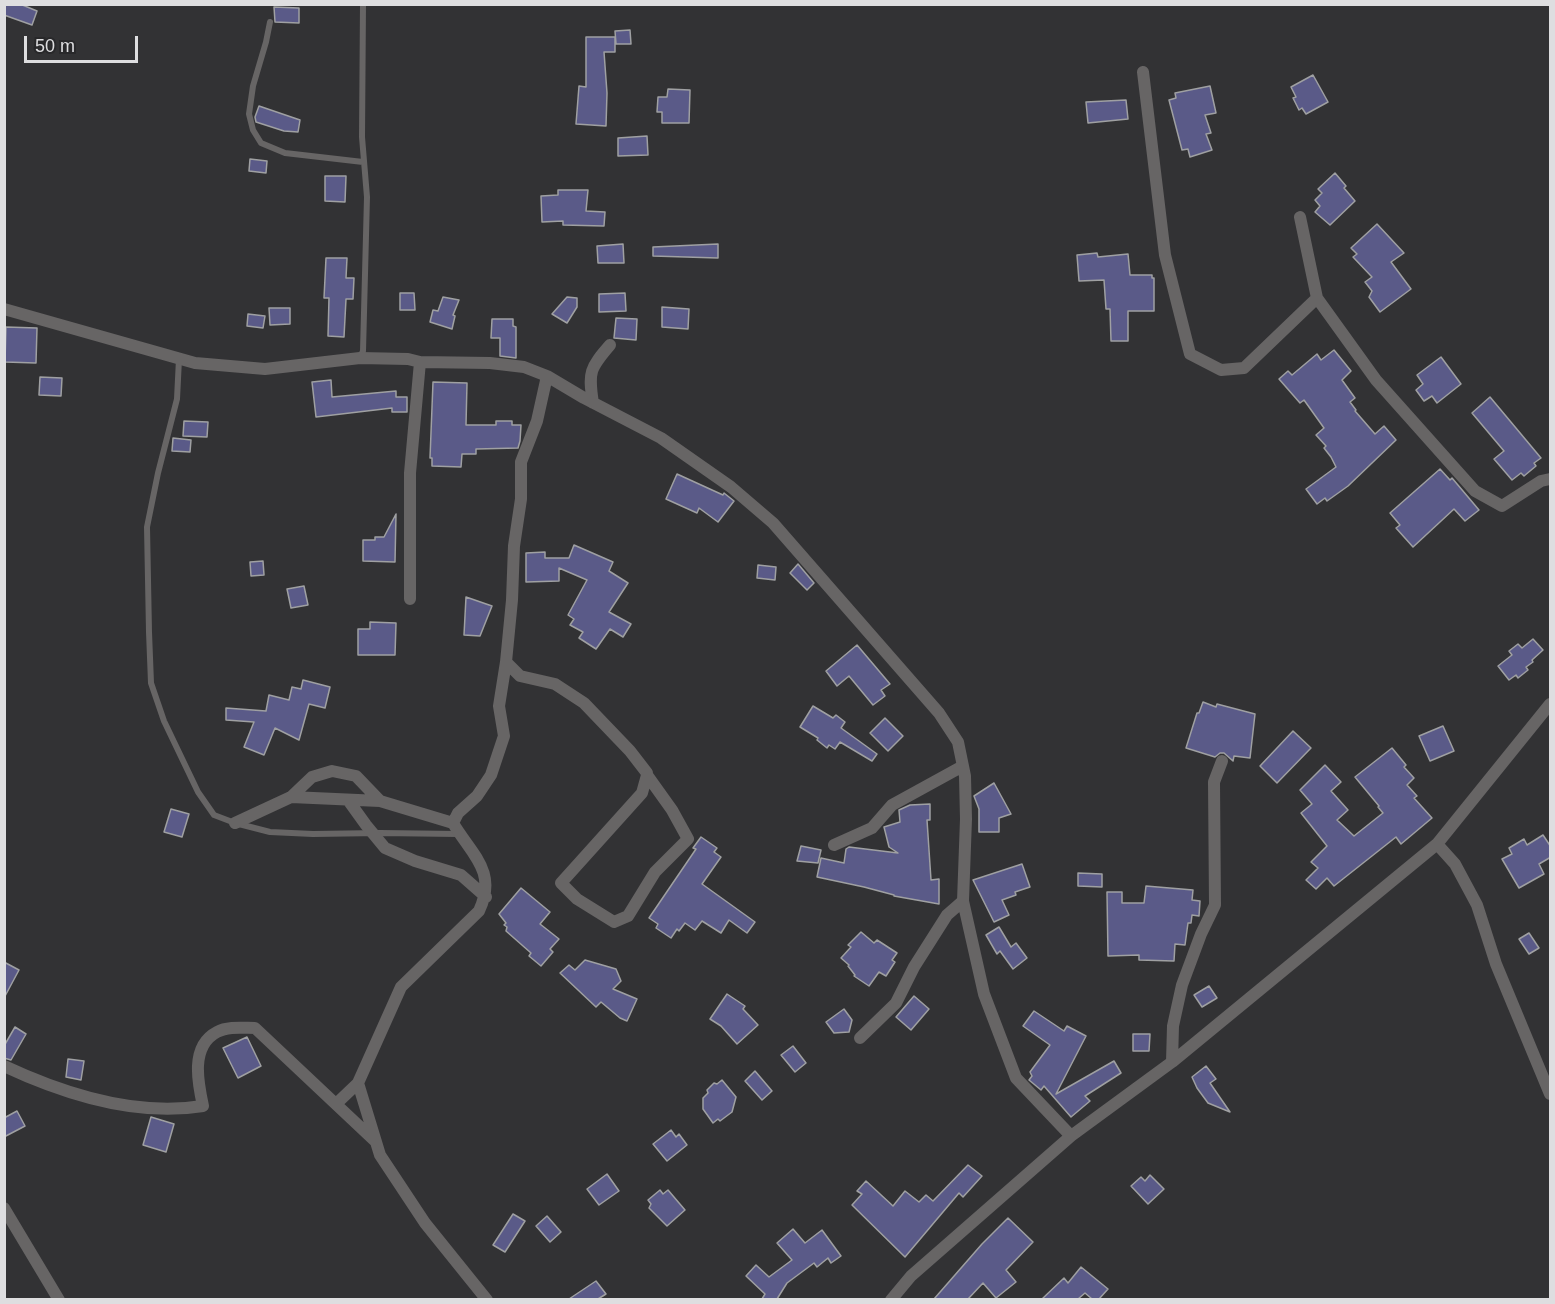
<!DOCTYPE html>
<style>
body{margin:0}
#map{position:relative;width:1555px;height:1304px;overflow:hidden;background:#323234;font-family:Arial,sans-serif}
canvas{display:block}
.frame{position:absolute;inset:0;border:6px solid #dedee0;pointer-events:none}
.scale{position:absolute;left:24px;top:36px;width:114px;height:27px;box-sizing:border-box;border:3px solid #dedee0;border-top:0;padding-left:8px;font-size:18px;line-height:21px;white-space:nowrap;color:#dedee0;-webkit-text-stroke:4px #28282a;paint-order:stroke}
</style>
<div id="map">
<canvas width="1555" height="1304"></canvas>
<div class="frame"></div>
<div class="scale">50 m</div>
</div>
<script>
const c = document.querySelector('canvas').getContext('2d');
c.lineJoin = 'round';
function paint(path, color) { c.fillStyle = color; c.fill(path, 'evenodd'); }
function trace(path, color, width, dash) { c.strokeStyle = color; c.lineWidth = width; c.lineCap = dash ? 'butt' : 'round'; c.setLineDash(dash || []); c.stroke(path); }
const building = new Path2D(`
 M4 4H20L37 11 32 25 4 15Z
 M274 7 299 8V23L275 22Z
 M630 30 631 44H616L615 31Z
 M586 37H615V52H604L607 93 606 126 576 124 579 86 586 87Z
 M1313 75 1328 102 1306 114 1302 108 1299 110 1293 98 1296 97 1291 87Z
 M1210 86 1216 113 1205 115 1211 133 1206 134 1212 150 1190 157 1188 149 1182 150 1169 100 1176 98 1175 93Z
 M668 89 690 90 689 123H662V112H657L658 97H667Z
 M1126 100 1128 119 1088 123 1086 102Z
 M259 106 300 120 298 132 284 131 256 122 255 117Z
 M647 136 648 155 618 156V138Z
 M250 159 267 161 266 173 249 171Z
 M1335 173 1346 186 1344 188 1355 201 1330 225 1315 212 1320 206 1315 200 1322 193 1318 189Z
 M325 176H346L345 202 325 201Z
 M558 190H588L586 211 605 212 604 226 563 225V221L542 222 541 196 558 195Z
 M1377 224 1404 253 1391 262 1411 289 1380 312 1369 297 1372 291 1365 282 1372 277 1353 257 1357 254 1351 248Z
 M623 244 624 263H598L597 246Z
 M718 244V258L653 256V247Z
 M1097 253 1098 257 1128 254 1130 275H1152V278H1154V311H1128V341H1111L1110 309H1106L1104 280 1079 281 1077 255Z
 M326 258H347L346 278H354L353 299H346L344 337 328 336 329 298H324Z
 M400 293H414L415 310H400Z
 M625 293 626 311 599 312V294Z
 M443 297 459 300 453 315 455 316 452 329 430 322 433 310 438 311Z
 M567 297 577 298V307L567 323 552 314Z
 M662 307 689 309 688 329 662 327Z
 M269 308H290V324L270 325Z
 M248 314 265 316 263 328 247 326Z
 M616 318 637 319 636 340 614 338Z
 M492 319H513V326L516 327V358L500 356V338H491Z
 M6 327 37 328 36 363 5 362Z
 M1334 350 1351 371 1342 380 1355 398 1350 402 1356 410 1355 411 1375 434 1384 426 1396 440 1348 486 1327 501 1325 498 1317 504 1306 489 1336 467 1331 457 1324 448 1326 446 1316 435 1324 428 1304 400 1300 403 1279 379 1288 371 1292 375 1317 354 1321 360Z
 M1441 357 1461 384 1437 403 1432 396 1424 401 1416 390 1423 384 1417 375Z
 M40 377 62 378 61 396 39 395Z
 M331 380 332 397 396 391V397H407V412H392V408L316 417 312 382Z
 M433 382 467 383 466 425H496V421H512V425H521L520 441 518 448 476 449V454H462L461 467 432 466V458H430Z
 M1490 397 1541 458 1534 463 1536 466 1524 476 1521 473 1512 480 1494 459 1504 451 1472 413Z
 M184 421 208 422 207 437 183 436Z
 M173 438 191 440 190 452 172 451Z
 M1440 469 1450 480 1452 478 1479 510 1465 521 1454 509 1413 547 1396 528 1400 525 1390 513Z
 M677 474 723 495 724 493 734 501 718 522 699 508 697 513 666 499Z
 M396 514 395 562 363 561V540H375V537H384Z
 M574 545 613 562 609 571 628 583 609 612 631 624 623 637 610 629 596 649 579 638 583 632 570 625 574 619 568 615 587 580 559 568V581L526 582V553L545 552V558H569Z
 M263 561 264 575 251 576 250 562Z
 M798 564 814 583 807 590 790 573Z
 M758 565 776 567 775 580 757 578Z
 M304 586 308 605 291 608 287 589Z
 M466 597 492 606 480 636 464 635Z
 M370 622 396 623 395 655H358V629H370Z
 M1533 639 1543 650 1532 660 1533 662 1526 667 1528 670 1518 678 1516 675 1509 680 1498 666 1512 655 1509 651 1518 644 1522 648Z
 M857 645 890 684 881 690 885 696 873 705 849 676 837 686 826 671Z
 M303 680 330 687 325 708 309 704 299 740 275 728 264 755 244 747 254 722 226 720V708L266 711 269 695 289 700 292 687 301 689Z
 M1203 702 1216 707 1217 704 1255 714 1250 758 1234 756 1233 761 1224 753H1220L1215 757 1186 748 1197 713H1199Z
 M813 706 833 718 836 715 845 722 841 728 877 754 872 761 840 742 835 749 829 745 827 748 817 740 818 738 800 727Z
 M885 718 903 736 888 751 870 733Z
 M1443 726 1454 751 1430 761 1419 736Z
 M1293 731 1311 748 1277 783 1260 766Z
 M1392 748 1406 765 1404 767 1414 778 1407 785 1417 796 1414 798 1432 818 1401 844 1396 837 1334 886 1327 878 1316 889 1306 880 1318 868 1311 862 1327 846 1301 813 1312 804 1300 790 1325 765 1341 782 1331 791 1348 810 1337 820 1354 836 1383 813 1378 807 1379 806 1355 777Z
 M994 783 1011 814 999 818V832H979V809L974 796Z
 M930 804V820H927L931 880 939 879V904L894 896V895L864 887 817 877 821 858 844 863 846 849 849 847 898 853 889 847 884 827 900 822 899 810 910 805Z
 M171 809 189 814 182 837 164 832Z
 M1543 835 1551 847V857L1539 864 1544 874 1519 888 1502 859 1512 854 1509 848 1524 839 1527 845Z
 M701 837 717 848 714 852 721 857 702 884 755 922 747 933 729 920 721 933 702 921 695 930 685 923 679 931 677 929 671 938 656 928 658 924 649 918 696 849 693 848Z
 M801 846 821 850 818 863 797 861Z
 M1022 864 1030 887 1015 892 1016 895 1002 900 1009 915 994 922 973 880Z
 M1078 873 1102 874V887L1078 886Z
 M1146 886 1193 890 1192 900 1200 901 1199 916 1192 915 1191 923H1188L1185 945 1175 944 1174 961 1139 960V955L1108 956 1107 892H1122V903H1144Z
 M521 888 550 912 540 924 559 939 550 949 553 952 541 966 529 956 531 953 506 931 507 927 504 925 506 923 499 914Z
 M999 927 1011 947 1016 943 1027 958 1013 969 1000 951 997 954 986 935Z
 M861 932 874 943 877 940 897 953 892 960 895 962 886 976 879 972 869 986 854 976 855 975 848 966 849 965 841 958 851 947 848 945Z
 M1529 933 1539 948 1529 954 1519 939Z
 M585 960 616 969 621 981 613 989 637 999 627 1021 620 1018 601 1002 596 1007 560 973 569 965 575 970Z
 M4 962 19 970 4 998Z
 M1209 986 1217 998 1202 1007 1194 995Z
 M727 994 745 1006 743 1009 758 1025 737 1044 721 1026 710 1019Z
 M914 996 929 1009 911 1030 896 1017Z
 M844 1009 852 1020 849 1032 834 1033 826 1022Z
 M1034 1011 1064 1031 1067 1026 1086 1036 1056 1094 1114 1061 1121 1073 1085 1096 1090 1101 1071 1117 1044 1086 1041 1090 1029 1080 1032 1076 1030 1072 1050 1045 1023 1026Z
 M15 1027 26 1034 11 1060 4 1058V1046Z
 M1133 1034H1150L1149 1051H1133Z
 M247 1037 261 1066 238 1078 223 1048Z
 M793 1046 806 1063 795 1072 781 1055Z
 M68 1059 84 1061 81 1080 66 1077Z
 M1206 1066 1216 1079 1210 1083 1230 1112 1208 1103 1197 1088 1192 1077Z
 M755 1071 772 1091 762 1100 745 1081Z
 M722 1080 736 1097 732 1112 720 1121 718 1119 713 1123 703 1109V1098L708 1093 707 1090 714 1083 717 1084Z
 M17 1111 25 1126 4 1137V1118Z
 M151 1117 174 1124 166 1152 143 1145Z
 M671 1130 676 1137 679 1134 687 1145 667 1161 653 1144Z
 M968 1165 982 1176 963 1197 959 1193 905 1257 852 1205 862 1194 857 1191 866 1181 893 1206 905 1191 919 1202 926 1195 933 1201Z
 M607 1174 619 1191 599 1205 587 1189Z
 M1150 1175 1164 1189 1148 1204 1131 1186 1141 1177 1145 1181Z
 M660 1190 663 1194 668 1190 685 1210 667 1226 649 1208 651 1204 648 1200Z
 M513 1214 525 1221 505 1252 493 1245Z
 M547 1216 561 1232 550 1242 536 1226Z
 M1008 1218 1033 1242 1006 1270 1016 1282 996 1298 983 1283 968 1299H934L982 1244Z
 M793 1229 805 1243 822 1230 841 1256 831 1263 828 1258 817 1267 814 1263 787 1283 777 1299H762L765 1294 746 1276 756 1265 769 1277 792 1260 777 1243Z
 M1081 1267 1108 1289 1099 1299H1092L1085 1293 1078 1299H1042L1064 1278 1068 1283Z
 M596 1281 606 1294 598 1299H569Z`);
const service = new Path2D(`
 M270 22 266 42 253 86 249 114 253 130 261 143 285 153 363 162
 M360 358 363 351 367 197 362 137 363 4
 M179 359 177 399 158 473 147 527 149 632 151 683 164 721 198 792 214 815 235 823 270 832 313 834 380 833 458 834`);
const minor = new Path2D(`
 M1143 72 1165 255 1190 354 1221 370 1244 368 1317 298
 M1300 217 1317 298 1376 380 1475 491 1502 506 1541 481 1550 479
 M4 309 195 363 265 369 360 358 408 359 420 362 490 363 524 367 547 376 584 398 661 438 731 487 773 523 939 713 958 742 965 776 966 819 963 901 984 994 1016 1078 1071 1136
 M593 403C588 372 590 368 610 345
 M410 599V473L420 362
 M506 662 520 676 555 684 584 703 630 751 647 773V775L642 793 561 883 577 899 614 922 628 916 655 872 688 839 672 810 647 775
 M291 797 380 801
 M348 800 366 825 385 848 415 861 461 875 486 897
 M235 823 291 797 312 777 332 771 356 776 380 801 453 823
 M1437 844 1455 864 1477 905 1496 964 1550 1094
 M834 845 872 828 892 805 963 766
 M860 1038 896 1003 914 967 947 915 963 901
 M1172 1062 1173 1026 1182 985 1201 934 1215 905 1214 782 1222 761
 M4 1066C66 1095 136 1117 203 1106 198 1083 190 1046 217 1032 228 1026 243 1028 255 1028L375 1141
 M336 1104 358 1083
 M4 1208 59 1300
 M487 1300 425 1223 380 1155 358 1083 401 987 479 911C498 871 471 854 453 823L458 813 477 796 491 775 504 736 499 706 506 662 512 600 514 546 521 499V462L537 421 547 376
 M891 1300 911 1276 1071 1136 1172 1062 1437 844 1550 704`);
paint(building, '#5a5a88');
trace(building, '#9fa0a2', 1.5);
trace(service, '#676565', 6);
trace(minor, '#676565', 12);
</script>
